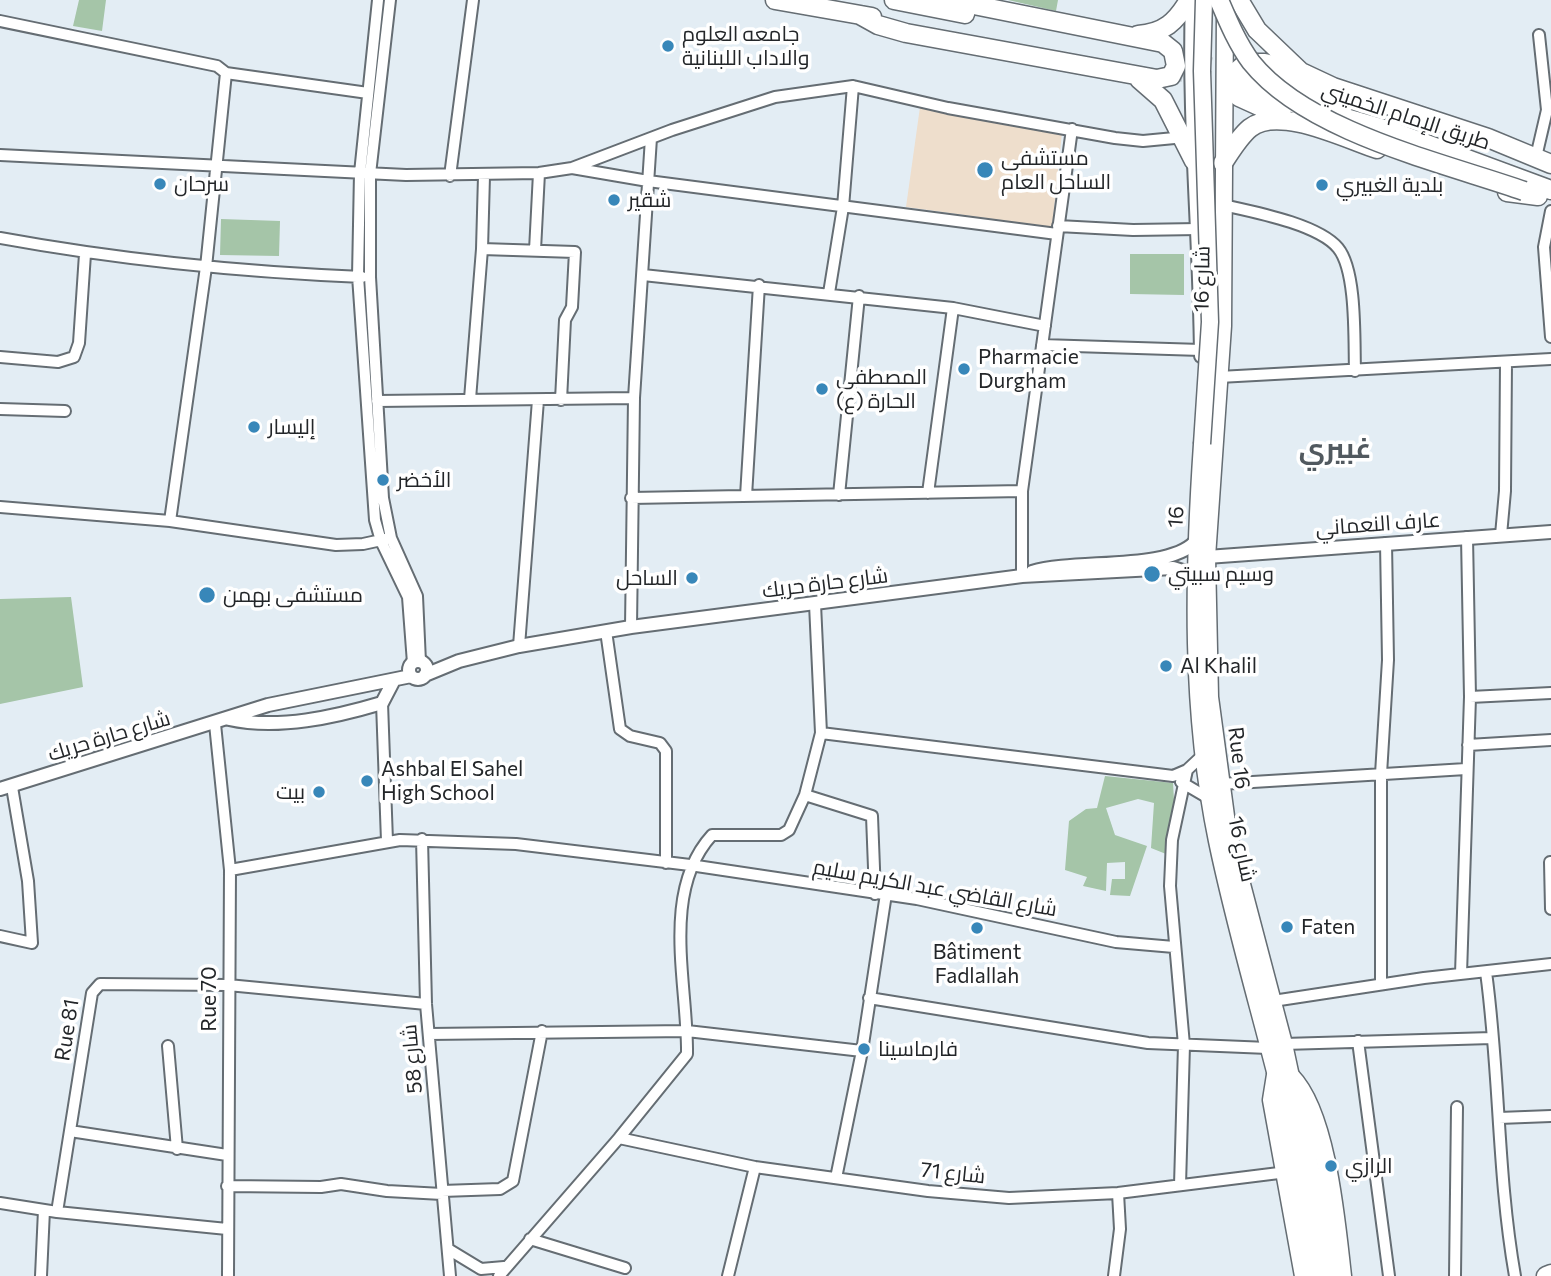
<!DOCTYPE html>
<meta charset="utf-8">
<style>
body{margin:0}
canvas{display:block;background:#e3edf4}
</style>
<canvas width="1551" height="1276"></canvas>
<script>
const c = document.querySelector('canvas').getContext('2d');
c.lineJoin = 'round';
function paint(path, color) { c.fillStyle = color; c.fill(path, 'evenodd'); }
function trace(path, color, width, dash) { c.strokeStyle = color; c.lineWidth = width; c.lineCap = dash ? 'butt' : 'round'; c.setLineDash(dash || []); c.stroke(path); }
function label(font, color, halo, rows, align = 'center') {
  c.font = font + ' Commissioner,Cairo,sans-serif'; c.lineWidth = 7; c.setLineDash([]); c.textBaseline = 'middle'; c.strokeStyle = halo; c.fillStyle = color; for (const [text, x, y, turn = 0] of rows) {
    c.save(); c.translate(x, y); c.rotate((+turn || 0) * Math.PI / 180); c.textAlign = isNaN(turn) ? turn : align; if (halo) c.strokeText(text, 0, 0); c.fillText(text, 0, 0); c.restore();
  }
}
const medical = new Path2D(`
 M920 107 1062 133 1052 227 906 207Z`);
const green = new Path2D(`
 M79 0H106L102 31 73 26Z
 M1008 0H1058L1056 11Z
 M221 219 280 221 279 256 220 255Z
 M1130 254H1184V295L1130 294Z
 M71 597 83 687 0 704V599Z
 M1105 776 1173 783 1174 800 1166 854 1151 848 1154 803 1138 799 1106 808 1115 835 1147 846 1130 896 1110 895 1112 879H1125V862L1107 863 1106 891 1083 886 1087 877 1065 870 1069 821 1086 809 1097 808Z`);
const trunkTunnel = new Path2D(`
 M1167 56 1239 73
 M1166 69 1240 87`);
const minor = new Path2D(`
 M378 0 360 173 358 276 375 520 381 541 408 597 413 663
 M390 0 370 174V277L383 498 391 538 417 596 420 662
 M0 21 217 66 226 73 206 267 170 521
 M226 73 368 93
 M0 155 406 175 539 173 572 168 672 130 775 97 853 86 948 108 1115 138 1143 141 1185 137
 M1536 157 1547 110 1539 35
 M572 168 648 181 1057 234
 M450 176 473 0
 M1223 205C1254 212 1318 224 1338 248 1357 271 1354 341 1355 371
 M1551 211 1544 247 1551 337
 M1058 226 1133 230 1199 229
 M0 238C120 260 240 272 362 277
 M482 249 575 252 572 307 565 320 561 400
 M535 250 539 173
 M643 275 953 308 1045 326
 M829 293 843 207 853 86
 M1042 345 1201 350
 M0 357 58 362 74 357 79 343 85 254
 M1219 377 1551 359
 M470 399 482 249 484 176
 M377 401 634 398
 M0 409 65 411
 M928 493 953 308
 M839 495 859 296
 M746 496 759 285
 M631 498 1022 491
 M0 507 170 521 336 545 363 544 386 539
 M1501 535 1505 491 1506 362
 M1022 576V491L1072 129
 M631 627 634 398 651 138
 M606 631 620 729 630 736 660 743 666 751V863
 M519 646 538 400
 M1470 697 1551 693
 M382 703 387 841
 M215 724 230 870 228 1276
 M821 733 1173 776 1187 770 1202 756
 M1468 745 1551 740
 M1181 782 1210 799
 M1220 784 1466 769
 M805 795 872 816 875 894
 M422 839 426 1004 450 1276
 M1550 862 1551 909
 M230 870 400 840 516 844 690 865 917 899 1116 942 1174 947
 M0 936 32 943 28 881 12 787
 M1486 972C1500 1074 1497 1174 1515 1276
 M1461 974 1470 697 1467 537
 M1381 984V774L1388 660 1386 543
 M869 998 1148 1043 1268 1048
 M1273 1001 1424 978 1551 964
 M429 1034 687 1031 862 1051
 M1358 1041 1389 1276
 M1284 1044 1492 1038
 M168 1046 177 1149
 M1499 1118 1551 1116
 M70 1131 227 1155
 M619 1138 755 1167 928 1191 1009 1198 1118 1193 1287 1172
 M836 1178 862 1051 886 894
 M1180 1185 1184 1045 1170 886 1172 840 1187 770
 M227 1186 321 1187 341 1184 387 1191 442 1194
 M442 1191 500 1189 513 1181 542 1031
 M0 1203 57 1212 227 1229
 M57 1212 92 993 100 984 228 985 426 1004
 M530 1239 625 1268
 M448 1249 481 1269 504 1267
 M41 1276 44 1210
 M499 1276 619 1138 687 1054C688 984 660 892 712 835H781L789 830 805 795 821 733 815 604
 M728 1276 755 1167
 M1114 1276 1120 1229 1118 1193
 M1455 1276 1457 1107`);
const tertiary = new Path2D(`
 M1192 0C1188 119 1200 237 1201 356
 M1207 557 1551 532
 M1032 572C1075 559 1168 571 1195 542
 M409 670a9 9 0 1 1 18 0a9 9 0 1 1-18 0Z
 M425 675 459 661 519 646 631 627 1022 576 1173 568 1189 573 1194 579
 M229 719C278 730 335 717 382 703L394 680
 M0 789 268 705 411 676`);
const primary = new Path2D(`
 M1225 13 1223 326 1207 557 1210 697 1228 831 1284 1044 1327 1245 1331 1276
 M1202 444C1193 577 1190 710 1217 841 1247 986 1299 1128 1316 1276`);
const trunk = new Path2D(`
 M775 0 872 17
 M894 0 965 14
 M1239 0 1257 30 1301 72 1333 87 1488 138 1551 164
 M860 15 878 25 906 33 1157 79 1171 76 1176 66 1173 51 1163 43 949 0
 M1138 35C1164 33 1176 22 1189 0
 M1249 76 1345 103
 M1139 79 1163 100 1194 161
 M1245 89 1394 132 1551 190
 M1283 117 1239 97 1238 70 1246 63H1265L1297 74
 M1223 163C1231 151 1239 137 1250 128 1279 105 1346 139 1377 149
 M1507 192 1538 196
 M1276 1075 1272 1100 1304 1276
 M1291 1077C1327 1114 1336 1224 1342 1276
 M1546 1276 1551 1274`);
const primaryBridge = new Path2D(`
 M1202 444 1210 322 1202 71 1204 0`);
const trunkBridge = new Path2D(`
 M1219 0C1228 21 1237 43 1251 62 1307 132 1441 162 1524 191`);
const markers = [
 [668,46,7,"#3887b9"],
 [985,170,9,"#3887b9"],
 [160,184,7,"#3887b9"],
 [1322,185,7,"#3887b9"],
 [614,200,7,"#3887b9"],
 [964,369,7,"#3887b9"],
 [822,389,7,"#3887b9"],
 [254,427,7,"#3887b9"],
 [383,480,7,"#3887b9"],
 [1152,574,9,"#3887b9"],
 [692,578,7,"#3887b9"],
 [207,595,9,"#3887b9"],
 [1166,666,7,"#3887b9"],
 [367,781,7,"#3887b9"],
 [319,792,7,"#3887b9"],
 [1287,927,7,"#3887b9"],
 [977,928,7,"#3887b9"],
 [864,1049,7,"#3887b9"],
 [1331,1166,7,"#3887b9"]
];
const poiNames = [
 ["جامعه العلوم",682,34],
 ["والاداب اللبنانية",682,58],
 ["مستشفى",1001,158],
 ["الساحل العام",1001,182],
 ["سرحان",174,184],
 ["بلدية الغبيري",1336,185],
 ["شقير",628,200],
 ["Pharmacie",978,357],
 ["Durgham",978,381],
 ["المصطفى",836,377],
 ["الحارة (ع)",836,401],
 ["إليسار",268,427],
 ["الأخضر",397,480],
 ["وسيم سبيتي",1168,574],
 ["الساحل",678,578,"right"],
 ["مستشفى بهمن",223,595],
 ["Al Khalil",1180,666],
 ["Ashbal El Sahel",381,769],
 ["High School",381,793],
 ["بيت",305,792,"right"],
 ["Faten",1301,927],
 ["Bâtiment",977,952,"center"],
 ["Fadlallah",977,976,"center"],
 ["فارماسينا",878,1049],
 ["الرازي",1345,1166]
];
const streetNames = [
 ["طريق الإمام الخميني",1406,116,18],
 ["شارع 16",1202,279,-89],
 ["16",1176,517,-86],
 ["عارف النعماني",1378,524,-4],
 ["شارع حارة حريك",825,583,-7],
 ["شارع حارة حريك",109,736,-17],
 ["Rue 16",1239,758,83],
 ["شارع 16",1242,849,78],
 ["شارع القاضي عبد الكريم سليم",935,888,10],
 ["Rue 70",209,999,-90],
 ["Rue 81",67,1030,-81],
 ["شارع 58",412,1059,-95],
 ["شارع 71",953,1173,6]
];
const districtNames = [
 ["غبيري",1335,449]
];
paint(medical, '#eedecc');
paint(green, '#a5c5a8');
trace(trunkTunnel, '#bdc5cb', 18, [18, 9]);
trace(minor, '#656d73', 14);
trace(tertiary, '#656d73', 16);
trace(primary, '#656d73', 19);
trace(trunk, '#656d73', 21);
trace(minor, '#fff', 10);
trace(tertiary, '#fff', 12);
trace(primary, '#fff', 16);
trace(trunk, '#fff', 18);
trace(primaryBridge, '#656d73', 19, []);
trace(trunkBridge, '#656d73', 21, []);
trace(primaryBridge, '#fff', 16);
trace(trunkBridge, '#fff', 18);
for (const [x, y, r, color] of markers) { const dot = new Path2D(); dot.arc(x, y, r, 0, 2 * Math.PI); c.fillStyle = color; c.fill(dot); trace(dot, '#fff', 2.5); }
label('21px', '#232629', '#fff', poiNames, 'left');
label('21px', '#232629', '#fff', streetNames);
label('bold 28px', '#51595f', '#fff', districtNames);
</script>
